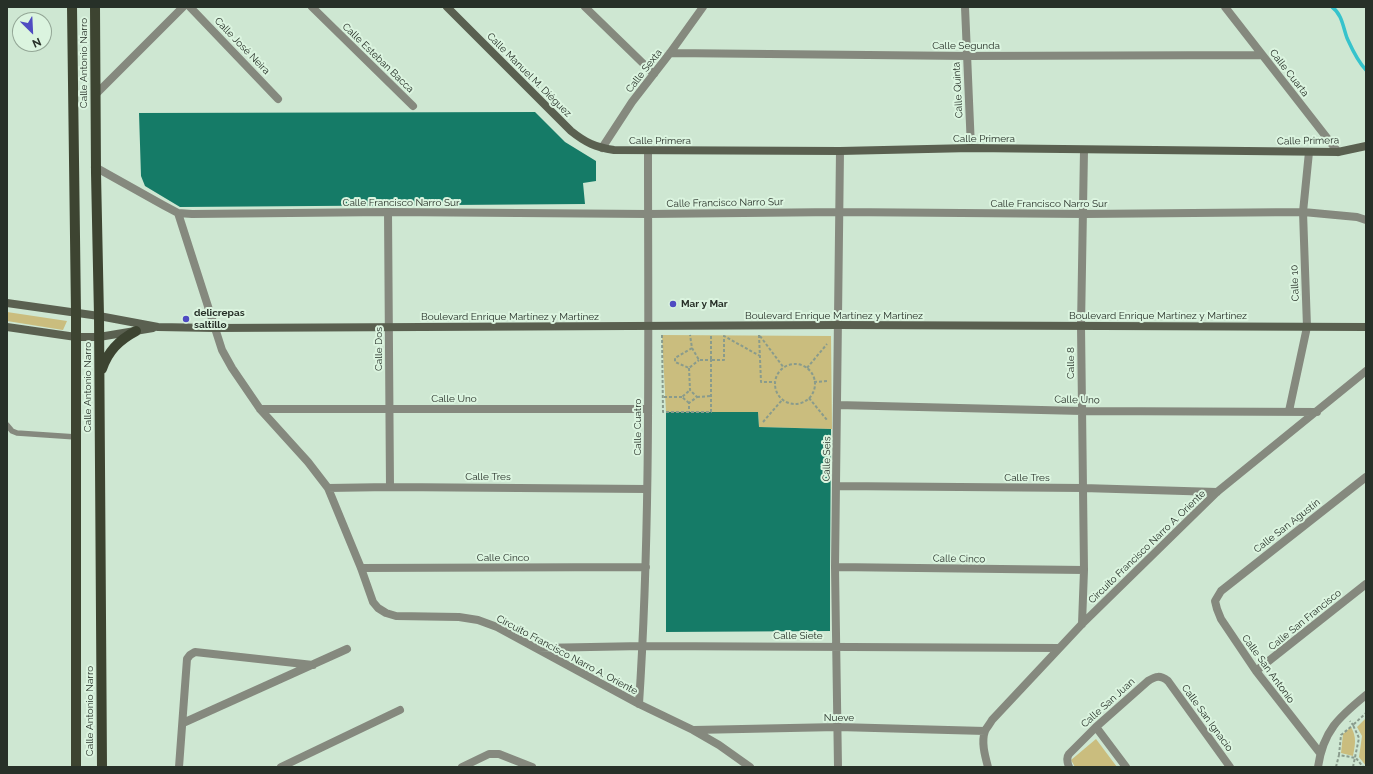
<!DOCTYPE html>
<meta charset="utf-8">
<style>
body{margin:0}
#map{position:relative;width:1373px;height:774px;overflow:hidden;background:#cee7d2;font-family:Raleway,sans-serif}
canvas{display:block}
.frame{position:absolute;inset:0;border:8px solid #273028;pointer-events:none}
.north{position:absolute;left:12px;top:12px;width:40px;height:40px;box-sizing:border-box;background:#dbf4df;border:1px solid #93a696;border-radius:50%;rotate:156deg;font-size:11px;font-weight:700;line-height:16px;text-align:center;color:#273028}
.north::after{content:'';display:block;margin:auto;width:14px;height:18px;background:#4f4bc2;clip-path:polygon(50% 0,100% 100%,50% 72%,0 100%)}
</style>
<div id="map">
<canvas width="1373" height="774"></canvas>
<div class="frame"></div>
<div class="north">N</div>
</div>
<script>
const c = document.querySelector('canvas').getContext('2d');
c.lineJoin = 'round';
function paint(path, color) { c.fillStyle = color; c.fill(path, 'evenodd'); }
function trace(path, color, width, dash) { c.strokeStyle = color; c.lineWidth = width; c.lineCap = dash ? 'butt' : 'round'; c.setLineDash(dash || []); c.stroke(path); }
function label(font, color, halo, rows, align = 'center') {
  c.font = font + ' Raleway,sans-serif'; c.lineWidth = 4; c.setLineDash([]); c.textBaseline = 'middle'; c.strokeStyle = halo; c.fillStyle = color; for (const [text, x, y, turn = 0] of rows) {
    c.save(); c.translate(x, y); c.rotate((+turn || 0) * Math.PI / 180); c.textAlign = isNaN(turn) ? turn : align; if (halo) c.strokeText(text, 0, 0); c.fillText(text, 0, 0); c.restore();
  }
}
const green = new Path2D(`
 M7 312 67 321 63 330 7 321Z
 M662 335 831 336 832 429 759 427 758 412H666Z
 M1366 718V766L1359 757 1362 736 1357 727Z
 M1351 727C1357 737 1355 745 1353 756L1341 753 1343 734Z
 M1096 739 1117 767H1075L1071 760Z`);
const stream = new Path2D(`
 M1332 7C1342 14 1343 27 1347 38 1352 49 1357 61 1366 70`);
const building = new Path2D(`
 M535 112 565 142 596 161V181L583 183 585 204 180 207 145 186 141 176 139 113Z
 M666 412H758L759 427 831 429 830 567V631L666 632Z`);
const path = new Path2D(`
 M662 335 663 412H711V360H699L692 348 690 335
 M759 335 761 382H775
 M711 336V360H724V336L760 356
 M760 336 784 368
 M692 348 675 358V362L689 368 699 360
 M775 384a20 20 0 1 1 40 0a20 20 0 1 1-40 0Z
 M689 368 690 390 697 397 689 403V412
 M807 368 827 344
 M814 382 828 381
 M664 397H682
 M697 397 711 396
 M809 398 827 420
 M689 403 682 397 690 390
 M763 422 782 400
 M1339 755 1341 735 1353 725 1350 721
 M1336 767 1339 755 1356 758 1363 767
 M1353 767 1359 738 1353 725 1366 713`);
const lane = new Path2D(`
 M7 425 12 431 17 433 76 437`);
const street = new Path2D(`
 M190 7 278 99
 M312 7 413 106
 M585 7 654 74
 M965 7 971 148
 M1225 7 1338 152
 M670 53 967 56 1262 55
 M96 94 183 7
 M602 148 632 102 670 53 703 7
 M95 167 163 205 178 213 192 214 388 212 648 214 839 212 1084 214 1303 212 1357 217 1366 220
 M388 212 390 487
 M178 213 222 350 232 368 260 409 308 462 328 488 361 568 373 602 378 608 386 613 396 616 459 617 478 620 497 627 639 704 693 730 719 745 750 767
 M837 405 1082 411 1317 412
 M260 409H648
 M1289 411 1307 327 1303 212 1309 152
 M836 486 1083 488 1217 492
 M328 488 390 487 647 489
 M835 567 1084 570
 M361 568 646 567
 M1082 624 1084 570 1081 326 1084 150
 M538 648 643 646 1059 648
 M1256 671 1366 584
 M639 704C651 520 648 335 648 151
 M183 723 347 649
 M1096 727 1126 767
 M694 730 838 727 985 731
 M1320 753 1256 671 1221 619 1217 609 1215 601 1221 591 1366 477
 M179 767 187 659 190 655 195 652 313 665
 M281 767 400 710
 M462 767 489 754H499L532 767
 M838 767 835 567 840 151
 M988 767C985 756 981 742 985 731 986 728 990 724 992 720L1082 624 1217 492 1366 371
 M1069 767C1067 762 1066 758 1069 754L1096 727 1148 681C1156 676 1160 675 1168 681L1230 767
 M1318 767C1323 731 1339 717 1366 695`);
const secondary = new Path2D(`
 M447 7 571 131C586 143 595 147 614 150L840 151 971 148 1338 152 1366 146
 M7 303 99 316 158 327 214 328 838 325 1366 327
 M7 327 76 337H99L153 328`);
const primary = new Path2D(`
 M72 7 76 313V767
 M95 7 96 173 99 316 102 767
 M102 369C108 351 119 340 136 331`);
const markers = [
 [673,304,4,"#4f4bc2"],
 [186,319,4,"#4f4bc2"]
];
const streetNames = [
 ["Calle José Neira",242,46,46],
 ["Calle Segunda",966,46],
 ["Calle Esteban Bacca",378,58,44],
 ["Calle Antonio Narro",84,63,-90],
 ["Calle Sexta",644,71,-52],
 ["Calle Cuarta",1289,73,52],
 ["Calle Manuel M. Diéguez",529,75,45],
 ["Calle Quinta",958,90,-93],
 ["Calle Primera",984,139],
 ["Calle Primera",660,141],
 ["Calle Primera",1308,141,-1],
 ["Calle Francisco Narro Sur",401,203],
 ["Calle Francisco Narro Sur",725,203,-1],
 ["Calle Francisco Narro Sur",1049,204],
 ["Calle 10",1295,283,-92],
 ["Boulevard Enrique Martínez y Martínez",834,316],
 ["Boulevard Enrique Martínez y Martínez",1158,316],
 ["Boulevard Enrique Martínez y Martínez",510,317],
 ["Calle Dos",379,349,-90],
 ["Calle 8",1071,363,-90],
 ["Calle Antonio Narro",88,387,-90],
 ["Calle Uno",454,399],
 ["Calle Uno",1077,400,1],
 ["Calle Cuatro",638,427,-90],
 ["Calle Seis",827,459,-89],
 ["Calle Tres",488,477],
 ["Calle Tres",1027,478],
 ["Calle San Agustín",1287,526,-38],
 ["Circuito Francisco Narro A. Oriente",1147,547,-44],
 ["Calle Cinco",503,558],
 ["Calle Cinco",959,559,1],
 ["Calle San Francisco",1305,620,-39],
 ["Calle Siete",798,636],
 ["Circuito Francisco Narro A. Oriente",567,655,28],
 ["Calle San Antonio",1268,669,54],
 ["Calle San Juan",1108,703,-42],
 ["Calle Antonio Narro",90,711,-90],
 ["Nueve",839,718],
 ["Calle San Ignacio",1207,718,54]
];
const poiNames = [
 ["Mar y Mar",681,304],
 ["delicrepas",194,313],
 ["saltillo",194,325]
];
paint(green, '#cabd7e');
trace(stream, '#36c3cc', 3.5);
paint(building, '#157b67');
trace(path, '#899b8c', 2, [3, 2]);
trace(lane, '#85897e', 5.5);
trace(street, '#85897e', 8);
trace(secondary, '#5a6050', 8);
trace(primary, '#3d4431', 10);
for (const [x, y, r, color] of markers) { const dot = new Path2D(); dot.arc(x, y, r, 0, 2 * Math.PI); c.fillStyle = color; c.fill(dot); trace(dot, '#dbf4df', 1.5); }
label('10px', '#273028', '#dbf4df', streetNames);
label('bold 10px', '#273028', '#dbf4df', poiNames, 'left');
</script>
